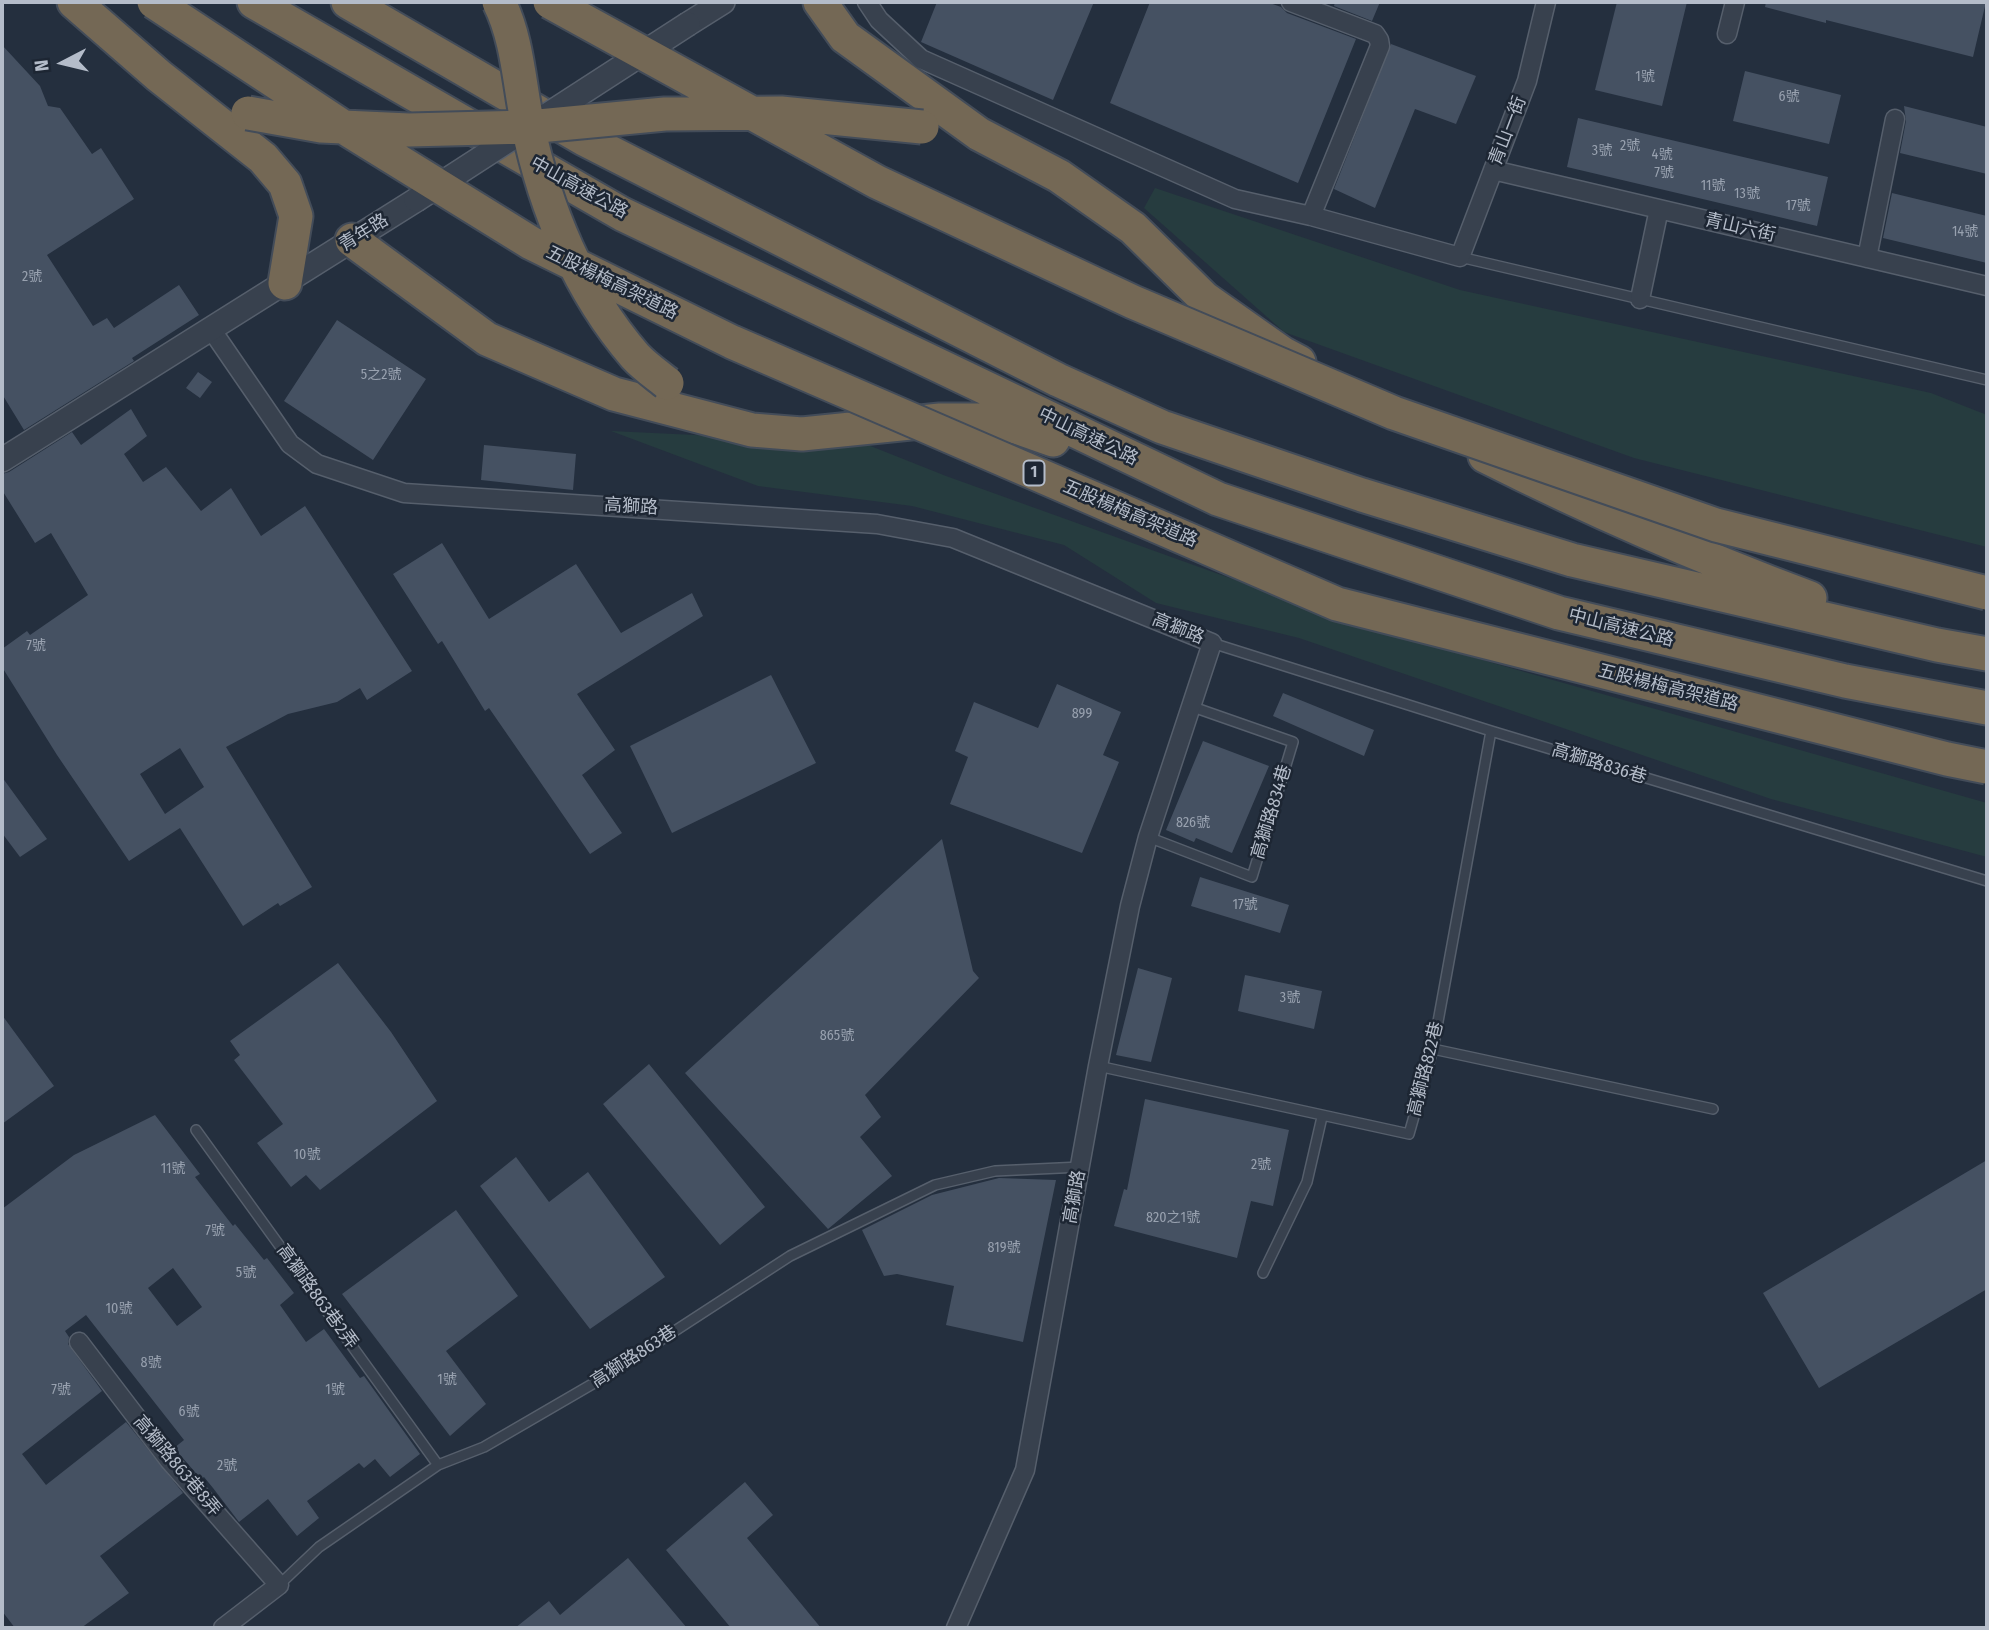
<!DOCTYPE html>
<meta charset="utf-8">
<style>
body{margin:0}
#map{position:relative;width:1989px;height:1630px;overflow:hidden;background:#242f3e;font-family:"Fira Sans Condensed",sans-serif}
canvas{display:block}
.frame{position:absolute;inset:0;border:4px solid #b4bcc9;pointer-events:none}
.north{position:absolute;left:28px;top:28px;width:70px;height:70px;-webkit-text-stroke:5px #1d2633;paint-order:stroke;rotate:263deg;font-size:19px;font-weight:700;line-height:28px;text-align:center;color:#b4bcc9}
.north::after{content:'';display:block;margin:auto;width:24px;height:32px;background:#b4bcc9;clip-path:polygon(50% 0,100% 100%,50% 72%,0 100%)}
</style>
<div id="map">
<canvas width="1989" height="1630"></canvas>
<div class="frame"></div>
<div class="north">N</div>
</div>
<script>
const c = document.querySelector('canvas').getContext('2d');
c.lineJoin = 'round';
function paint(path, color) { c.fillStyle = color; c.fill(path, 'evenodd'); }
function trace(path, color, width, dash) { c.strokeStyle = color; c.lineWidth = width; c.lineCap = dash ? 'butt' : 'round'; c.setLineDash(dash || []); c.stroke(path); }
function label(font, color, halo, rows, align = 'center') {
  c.font = font + ' "Fira Sans Condensed","Noto Sans TC",sans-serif'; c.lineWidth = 5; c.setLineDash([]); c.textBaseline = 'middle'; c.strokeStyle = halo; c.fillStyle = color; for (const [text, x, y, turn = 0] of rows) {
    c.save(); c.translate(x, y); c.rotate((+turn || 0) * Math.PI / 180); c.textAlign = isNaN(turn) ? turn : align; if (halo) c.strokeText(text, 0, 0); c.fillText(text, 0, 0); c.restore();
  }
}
const green = new Path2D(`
 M1155 188 1460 290 1931 393 1987 415V547L1634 458 1284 332 1144 208Z
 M611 431 863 443 946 476 1366 627 1987 803V857L1771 799 1299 638 1156 603 1064 545 912 506 758 486Z`);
const building = new Path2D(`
 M937 2H1094L1053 100 921 42Z
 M1150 2H1267L1281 7 1287 13 1356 39 1298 183 1110 103Z
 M1335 2H1380L1372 21 1334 6Z
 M1617 2H1687L1662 106 1595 90Z
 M1766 2H1986L1973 57 1826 20V23L1765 7Z
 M1391 44 1476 76 1456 124 1415 109 1375 208 1334 189Z
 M2 45 40 86 48 106 60 108 92 154 101 148 134 199 47 255 93 326 107 318 114 328 179 285 199 315 132 358 134 361 24 430 2 394Z
 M1745 71 1841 95 1829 144 1733 121Z
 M1904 106 1987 127V174L1900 153 1906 121Z
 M1578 118 1828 177 1817 226 1567 167Z
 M1892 193 1987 216V263L1883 238Z
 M337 320 426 379 373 460 284 401Z
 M198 372 212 382 200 398 186 388Z
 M131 409 147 436 124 454 143 482 166 467 201 511 231 488 261 536 305 506 412 671 367 700 360 688 337 702 288 714 226 747 312 887 280 906 278 903 243 926 180 828 129 861 57 755 2 667V649L27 631 30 635 88 595 51 533 35 543 2 490V474L9 472 72 432 81 445ZM180 748 204 787 165 814 140 774Z
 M484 445 576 454 573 490 481 480Z
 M442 543 489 619 576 564 621 633 692 593 703 616 577 694 615 750 582 775 622 833 590 854 489 708 485 711 442 641 438 644 393 574Z
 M771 675 816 763 672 833 630 746Z
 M1057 684 1121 712 1103 755 1119 762 1082 853 950 804 968 757 955 751 974 702 1038 728Z
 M1283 693 1374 730 1364 756 1273 716Z
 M1203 741 1269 766 1232 853 1196 838 1194 842 1166 830Z
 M2 777 47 839 20 857 2 833Z
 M942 839 973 971 979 978 865 1095 881 1117 860 1137 892 1176 828 1229 685 1073Z
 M1200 877 1289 905 1280 933 1191 906Z
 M338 963 391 1032 437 1101 320 1190 306 1175 291 1187 257 1143 283 1124 234 1060 240 1055 230 1041Z
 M1138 968 1172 978 1151 1062 1116 1055Z
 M1245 975 1322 991 1314 1029 1238 1011Z
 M2 1015 54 1086 2 1124Z
 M649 1064 765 1207 720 1245 603 1104Z
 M1145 1099 1289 1130 1273 1206 1251 1201 1237 1258 1114 1226 1124 1189 1127 1190Z
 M155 1115 200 1174 195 1177 233 1226 235 1224 264 1260 267 1258 294 1293 280 1305 306 1342 324 1329 360 1378 364 1376 420 1454 390 1477 375 1459 364 1468 359 1463 307 1501 319 1518 297 1536 268 1499 239 1522 213 1488 204 1477 201 1479 174 1448 184 1440 86 1315 65 1331 69 1337 68 1344 102 1391 22 1454 46 1485 126 1422 183 1493 100 1556 129 1593 81 1628H15L2 1611V1209L74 1155ZM173 1268 202 1307 177 1326 148 1288Z
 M516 1157 549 1202 588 1172 665 1277 590 1329 480 1186Z
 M1987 1160V1289L1819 1388 1763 1293Z
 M999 1178 1056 1180 1023 1342 946 1325 954 1286 897 1274 884 1276 862 1230 932 1195Z
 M456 1210 518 1296 446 1351 486 1404 450 1436 342 1294Z
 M745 1482 773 1515 747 1538 821 1628H731L666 1550Z
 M628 1558 687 1628H515L549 1601 560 1615Z`);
const service = new Path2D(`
 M1460 257 1987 380
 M1212 643 1491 731 1987 881
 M1148 837 1252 877 1293 742 1193 707
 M1433 1049 1713 1109
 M1098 1066 1409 1134 1433 1049 1491 731
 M196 1130 438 1465
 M1263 1273 1307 1182 1322 1117
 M279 1585 319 1547 438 1465 484 1447 601 1379 790 1256 935 1185 995 1171 1081 1167`);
const minor = new Path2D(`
 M867 2 879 20 921 59 1235 199 1311 216 1460 257 1527 81 1546 2
 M1291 2 1375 34 1379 40 1380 46 1311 216
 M1727 34 1735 2
 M1493 170 1987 286
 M1867 258 1895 119
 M1640 299 1659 209
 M211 329 290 444 317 464 404 493 877 524 953 538 1212 643 1148 837 1130 906 1098 1066 1025 1470 956 1628
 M79 1342 169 1460 279 1585 223 1628`);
const tertiary = new Path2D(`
 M688 24 723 2
 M2 460 416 200`);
const motorway = new Path2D(`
 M74 2 159 76 263 158 285 184 296 216 285 283
 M254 2 622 214 1218 499 1559 613 1845 681 1987 708
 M348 2 584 139 1058 380 1162 427 1362 495 1572 560 1937 645 1987 654
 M820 2 845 37 979 134 1059 176 1133 228 1204 298 1282 353 1299 362
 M352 240 487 339 614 394 752 430 802 434 940 420H980L1016 427 1053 440
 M1485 456C1590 509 1700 557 1810 598`);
const tertiaryBridge = new Path2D(`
 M416 200 688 24`);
const motorwayBridge = new Path2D(`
 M154 2 345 128 531 243 732 342 1337 604 1947 759 1987 767
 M499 2C518 40 519 84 528 126 545 209 579 291 635 356 644 366 657 375 667 383
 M550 2 877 182 1133 302 1394 413 1716 525 1987 593
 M248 113 321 126 409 130 528 127 665 114 781 113 922 127`);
const numberNames = [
 ["1號",1645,77],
 ["6號",1789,97],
 ["2號",1630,146],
 ["3號",1602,151],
 ["4號",1662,155],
 ["7號",1664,173],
 ["11號",1713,186],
 ["13號",1747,194],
 ["17號",1798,206],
 ["14號",1965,232],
 ["2號",32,277],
 ["5之2號",381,375],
 ["7號",36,646],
 ["899",1082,714],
 ["826號",1193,823],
 ["17號",1245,905],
 ["3號",1290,998],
 ["865號",837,1036],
 ["10號",307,1155],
 ["2號",1261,1165],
 ["11號",173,1169],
 ["820之1號",1173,1218],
 ["7號",215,1231],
 ["819號",1004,1248],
 ["5號",246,1273],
 ["10號",119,1309],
 ["8號",151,1363],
 ["1號",447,1380],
 ["7號",61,1390],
 ["1號",335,1390],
 ["6號",189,1412],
 ["2號",227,1466]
];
const shields = [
 [1034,473,21]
];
const shieldNames = [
 ["1",1034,473]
];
const streetNames = [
 ["青山一街",1508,131,-69],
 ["中山高速公路",579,188,29],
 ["青山六街",1740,228,13],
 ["青年路",364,233,-32],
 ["五股楊梅高架道路",612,283,26],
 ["中山高速公路",1088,437,26],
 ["高獅路",631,507,3],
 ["五股楊梅高架道路",1130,514,23],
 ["中山高速公路",1621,628,14],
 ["高獅路",1178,629,22],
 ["五股楊梅高架道路",1668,688,14],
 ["高獅路836巷",1599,764,17],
 ["高獅路834巷",1272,812,-73],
 ["高獅路822巷",1426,1069,-76],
 ["高獅路",1075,1197,-80],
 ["高獅路863巷2弄",317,1297,54],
 ["高獅路863巷",634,1357,-33],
 ["高獅路863巷8弄",177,1466,50]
];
paint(green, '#263c3f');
paint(building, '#455162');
trace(service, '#565f6c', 12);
trace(minor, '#565f6c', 21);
trace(tertiary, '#565f6c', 26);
trace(motorway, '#434c59', 37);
trace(service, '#38414e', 9);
trace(minor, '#38414e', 18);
trace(tertiary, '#38414e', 23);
trace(motorway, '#746855', 33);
trace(tertiaryBridge, '#565f6c', 26, []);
trace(motorwayBridge, '#434c59', 37, []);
trace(tertiaryBridge, '#38414e', 23);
trace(motorwayBridge, '#746855', 33);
label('14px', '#98a1af', null, numberNames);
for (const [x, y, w] of shields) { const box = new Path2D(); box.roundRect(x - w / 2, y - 12.5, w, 25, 5); c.fillStyle = '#1d2633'; c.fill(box); trace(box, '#b4bcc9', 2); }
label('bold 16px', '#b4bcc9', null, shieldNames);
label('18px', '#b4bcc9', '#1d2633', streetNames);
</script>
